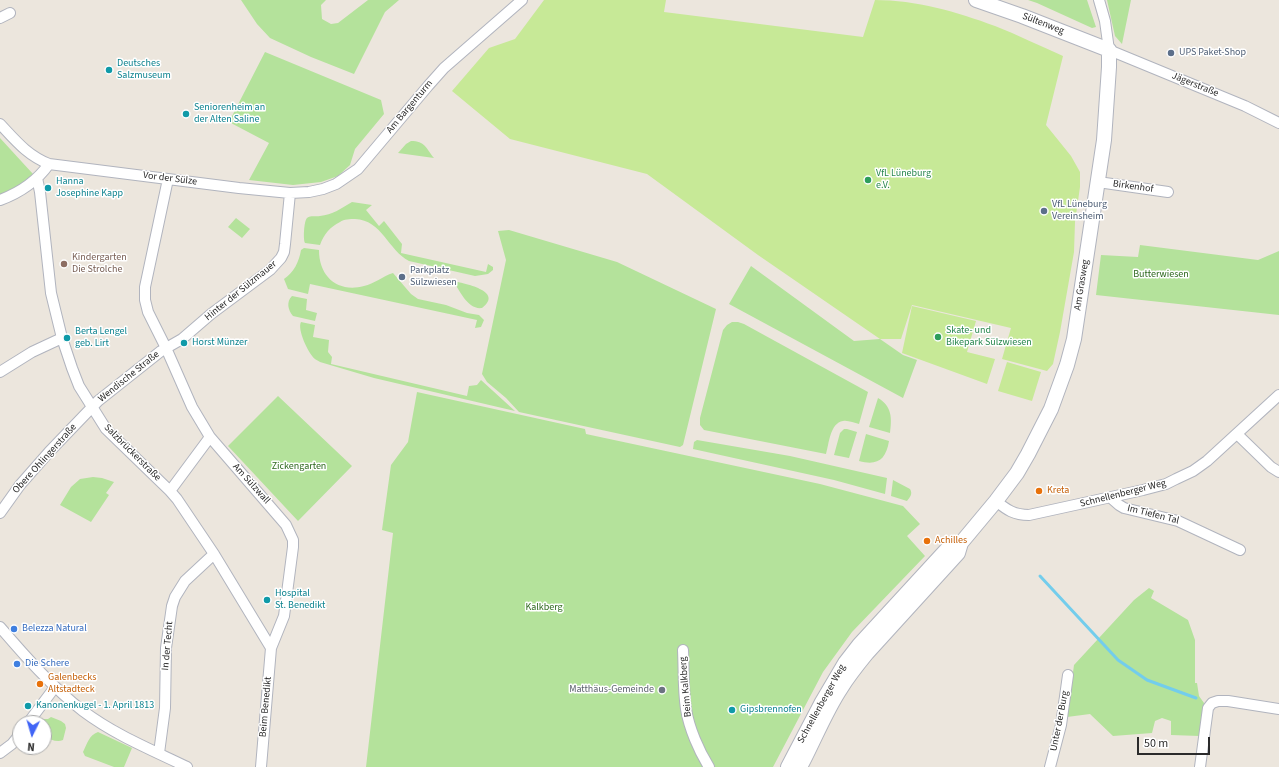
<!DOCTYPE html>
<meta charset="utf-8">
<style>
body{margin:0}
#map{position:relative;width:1279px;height:767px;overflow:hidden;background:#ece6dd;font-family:"Source Sans 3",sans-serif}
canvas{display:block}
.north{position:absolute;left:12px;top:715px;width:40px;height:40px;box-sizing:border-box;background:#fff;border:1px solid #aaa;border-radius:50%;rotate:185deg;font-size:11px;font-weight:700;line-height:16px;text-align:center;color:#2b2b2b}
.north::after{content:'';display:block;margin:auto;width:14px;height:18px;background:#4165f6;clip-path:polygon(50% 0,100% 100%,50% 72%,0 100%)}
.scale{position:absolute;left:1137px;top:737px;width:73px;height:18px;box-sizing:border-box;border:2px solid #2b2b2b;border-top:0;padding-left:5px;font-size:12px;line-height:14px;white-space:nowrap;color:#2b2b2b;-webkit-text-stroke:3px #fff;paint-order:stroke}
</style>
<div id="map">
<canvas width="1279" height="767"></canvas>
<div class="north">N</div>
<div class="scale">50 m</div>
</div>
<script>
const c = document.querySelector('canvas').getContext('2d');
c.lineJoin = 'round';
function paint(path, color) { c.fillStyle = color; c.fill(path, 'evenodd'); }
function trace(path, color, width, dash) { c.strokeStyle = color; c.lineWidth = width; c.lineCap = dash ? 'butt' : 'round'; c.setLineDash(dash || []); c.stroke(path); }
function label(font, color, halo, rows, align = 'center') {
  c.font = font + ' "Source Sans 3",sans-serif'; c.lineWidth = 3; c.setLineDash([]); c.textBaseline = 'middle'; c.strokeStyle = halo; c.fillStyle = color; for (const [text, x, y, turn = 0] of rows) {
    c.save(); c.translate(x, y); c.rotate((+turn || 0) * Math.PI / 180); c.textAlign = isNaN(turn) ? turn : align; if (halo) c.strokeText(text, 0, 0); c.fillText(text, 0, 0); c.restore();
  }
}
const green = new Path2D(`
 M241 0H326L321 5 322 19 331 24 338 23 368 0H399L385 12 354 74 311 57 270 38 257 24Z
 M1028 0H1087L1096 27 1092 28 1037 3Z
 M1107 0H1131L1122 44 1115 36Z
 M265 52 381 100 384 114 355 149 350 165 338 176 321 182 293 185 249 180 269 143 229 122Z
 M0 138 33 174 31 179 0 197Z
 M411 141C425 141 426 148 434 158L398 153 406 144Z
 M352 202 372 205 366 210 379 226 384 221 402 244 401 253 486 272 488 264 493 267V270L488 274 475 276 409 261C388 250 382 220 355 219 350 219 344 219 340 222 330 227 324 234 320 245L305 243C303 239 304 221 307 218 311 215 316 217 320 216 332 215 342 208 352 202Z
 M236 218 250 229 242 238 228 227Z
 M509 230 617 262 716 309 683 445 680 447 519 412 506 398 487 382 482 374 506 260 498 231Z
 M1140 245 1258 260 1279 251V315L1096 295 1101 255 1138 257Z
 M304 248 319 250C319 277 338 293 364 286 374 284 383 276 393 273L411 294 418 299 446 305 467 313 479 315 484 320 481 327 475 328 477 320 310 284 308 294 288 289 284 279C294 272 299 262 301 250Z
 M751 266 854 341 880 339 903 355 917 360 903 398 729 304Z
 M453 281C463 283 505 291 482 308 468 310 460 291 453 281Z
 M292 296 307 299 306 310 317 313 315 321 293 316C288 310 286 302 292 296Z
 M301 322 315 325 313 337 329 340 328 352 332 357 331 364 467 396 469 386 477 385 481 380 515 411 374 378 320 362C320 362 315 359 315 359 308 353 297 329 301 322Z
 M732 322H738L744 324 868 392 859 424C854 423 848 420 843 421 830 423 829 444 826 454L704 430 700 425V418L723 330 727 325Z
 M417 392 585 429 586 434 820 484 903 506 920 524 907 536 925 556 852 632 823 672 773 767H366L393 533 382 530 391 465 408 442Z
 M278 396 352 466 298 521 228 446Z
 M878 398C892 406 892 418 890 433L869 427Z
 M844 429H847L857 432 849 458 834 455 840 433Z
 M866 434 889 441C886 460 877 466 859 461Z
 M697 440 790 456 887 478 885 494 834 480 693 449 694 442Z
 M93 477 102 478 114 482 106 493 109 495 91 522 60 505 71 487 80 479Z
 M893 480 910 489C913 494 910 497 907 501L891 496Z
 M1149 588 1154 591 1151 598 1188 620 1195 640V683H1197L1199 696 1204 703 1200 736 1171 735V721L1162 718 1155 721 1152 733 1113 736 1090 714 1067 717 1074 665 1134 600Z
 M51 717 61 721 65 724 66 728 63 740C57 743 50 739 44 737V723H41L42 719H48Z
 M98 732 132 748 124 767H114L85 756 83 752C87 744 89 735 98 732Z`);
const pitch = new Path2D(`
 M544 0H666L664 12 863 37 875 0C916 0 957 12 995 26 1018 35 1040 46 1063 56L1046 125 1071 156 1080 172V187L1075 222 1074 252 1060 332 1053 364 1047 371 1002 359 1011 328 912 305 901 339H880L758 255 647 174 510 139 452 91 489 48 515 39Z
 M912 306 976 321 967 352 995 359 987 384 902 353Z
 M1007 362 1041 372 1032 401 998 391Z`);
const stream = new Path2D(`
 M1040 576 1118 660 1147 680 1196 698`);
const street = new Path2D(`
 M1099 0 1105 21 1109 50 1245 106 1279 123
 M0 18 10 13
 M0 124C16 141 27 155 49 164L239 188 290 193 309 192 323 189 336 184 358 169 428 86 444 68 522 0
 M37 178 40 192 51 293 62 338 72 368 79 386 106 429 170 491 177 499 214 554 271 648
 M168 179 145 287V300L148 312 166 348 192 407 210 437 286 525 293 540V547L284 616 271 648 261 767
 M1098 182 1168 192
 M0 200C19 193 37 181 49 164
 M0 372 32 352 62 338
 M1237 434 1271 467 1279 472
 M170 491 210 437
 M1111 498 1119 505 1124 508 1178 521 1240 550
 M996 501C1007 510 1014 515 1029 515L1143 490 1166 484 1176 479 1193 471 1207 461 1279 395
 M0 513 20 485 49 452 98 401 161 351 182 339 211 314 270 270 281 258 284 252 285 244 290 193
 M0 627C24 655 53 688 83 711 115 735 152 750 187 767
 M683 650C684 670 683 690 686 709 689 728 699 751 709 767
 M28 723 55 687
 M0 753 12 744 20 734
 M159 753 165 708 166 648 172 606 175 597 185 581 214 554
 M1050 767 1061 725 1068 675
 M1200 767 1208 708 1212 703 1218 701H1228L1279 709`);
const secondary = new Path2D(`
 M788 767 822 702 845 663 859 645 950 546 961 543
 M800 767C814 741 825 712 841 688 849 675 858 664 867 653L958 553 961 543 996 501 1017 473 1028 454 1051 409 1067 365 1074 339 1104 140 1109 67V50L1022 16 976 0`);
const markers = [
 [1171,53,4,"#5c6f8a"],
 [109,70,4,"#0f9aa8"],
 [186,114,4,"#0f9aa8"],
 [868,180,4,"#2e9e5b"],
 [48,188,4,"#0f9aa8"],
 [1044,211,4,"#5c6f8a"],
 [64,264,4,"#8d6e63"],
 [402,277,4,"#5c6f8a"],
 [938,337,4,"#2e9e5b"],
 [67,338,4,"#0f9aa8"],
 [184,343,4,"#0f9aa8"],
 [1039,491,4,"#e8710a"],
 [927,541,4,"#e8710a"],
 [267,600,4,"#0f9aa8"],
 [14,629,4,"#3f7fe0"],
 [17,664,4,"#3f7fe0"],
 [40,684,4,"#e8710a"],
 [662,690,4,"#6b7280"],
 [28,706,4,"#0f9aa8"],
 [732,710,4,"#0f9aa8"]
];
const streetNames = [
 ["Sültenweg",1043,24,21],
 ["Jägerstraße",1195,85,22],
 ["Am Bargenturm",410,107,-50],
 ["Vor der Sülze",170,179,7],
 ["Birkenhof",1133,187,8],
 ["Am Grasweg",1082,285,-81],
 ["Hinter der Sülzmauer",241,291,-39],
 ["Wendische Straße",129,377,-39],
 ["Salzbrückerstraße",132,453,45],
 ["Obere Ohlingerstraße",45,459,-48],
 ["Am Sülzwall",251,484,48],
 ["Schnellenberger Weg",1123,494,-14],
 ["Im Tiefen Tal",1153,515,14],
 ["In der Techt",168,646,-85],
 ["Beim Kalkberg",686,687,-95],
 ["Schnellenberger Weg",822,704,-61],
 ["Beim Benedikt",266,707,-85],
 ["Unter der Burg",1060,721,-79]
];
const serviceNames = [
 ["UPS Paket-Shop",1179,53],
 ["VfL Lüneburg",1052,205],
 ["Vereinsheim",1052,217],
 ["Parkplatz",410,271],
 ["Sülzwiesen",410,283]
];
const cultureNames = [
 ["Deutsches",117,64],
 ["Salzmuseum",117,76],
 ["Seniorenheim an",194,108],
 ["der Alten Saline",194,120],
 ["Hanna",56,182],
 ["Josephine Kapp",56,194],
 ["Berta Lengel",75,332],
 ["geb. Lirt",75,344],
 ["Horst Münzer",192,343],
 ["Hospital",275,594],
 ["St. Benedikt",275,606],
 ["Kanonenkugel - 1. April 1813",36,706],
 ["Gipsbrennofen",740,710]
];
const leisureNames = [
 ["VfL Lüneburg",876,174],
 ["e.V.",876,186],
 ["Skate- und",946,331],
 ["Bikepark Sülzwiesen",946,343]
];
const educationNames = [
 ["Kindergarten",72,258],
 ["Die Strolche",72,270]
];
const parkNames = [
 ["Butterwiesen",1161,275],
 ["Zickengarten",299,467],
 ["Kalkberg",544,608]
];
const foodNames = [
 ["Kreta",1047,491],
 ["Achilles",935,541],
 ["Galenbecks",48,678],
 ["Altstadteck",48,690]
];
const shopNames = [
 ["Belezza Natural",22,629],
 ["Die Schere",25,664]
];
const worshipNames = [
 ["Matthäus-Gemeinde",654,690]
];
paint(green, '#b4e29b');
paint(pitch, '#c7e997');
trace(stream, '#73cdec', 3);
trace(street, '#b1b4be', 12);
trace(secondary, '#b1b4be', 16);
trace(street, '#fff', 10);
trace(secondary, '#fff', 14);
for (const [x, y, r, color] of markers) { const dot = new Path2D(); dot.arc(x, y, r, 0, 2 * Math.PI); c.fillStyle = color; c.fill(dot); trace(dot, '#fff', 1.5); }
label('10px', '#2b2b2b', '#fff', streetNames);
label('10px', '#4e5e75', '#fff', serviceNames, 'left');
label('10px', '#0d838f', '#fff', cultureNames, 'left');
label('10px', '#27864d', '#fff', leisureNames, 'left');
label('10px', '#785e54', '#fff', educationNames, 'left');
label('10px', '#2c671c', '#fff', parkNames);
label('10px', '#c56008', '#fff', foodNames, 'left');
label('10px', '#366cbe', '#fff', shopNames, 'left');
label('10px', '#5b616d', '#fff', worshipNames, 'right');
</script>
